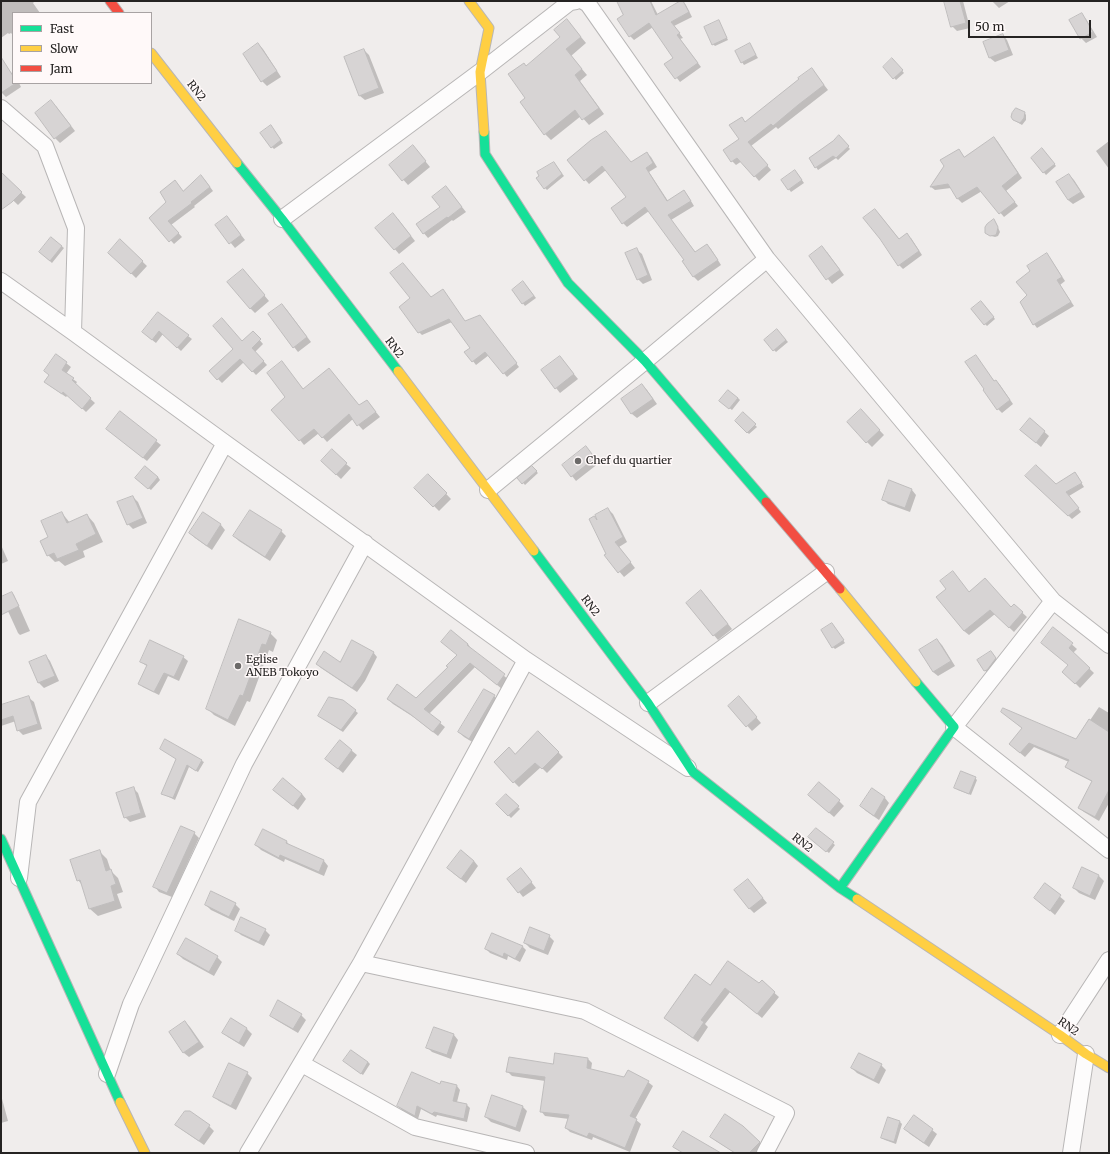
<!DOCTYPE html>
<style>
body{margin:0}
#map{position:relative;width:1110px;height:1154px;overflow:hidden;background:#f0edec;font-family:Merriweather,serif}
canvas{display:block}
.frame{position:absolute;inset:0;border:2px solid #252322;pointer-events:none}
.legend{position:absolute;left:12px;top:12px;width:140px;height:72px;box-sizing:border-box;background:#fff9f9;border:1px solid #a8a3a3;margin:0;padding:5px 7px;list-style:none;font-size:12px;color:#252322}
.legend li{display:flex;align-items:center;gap:8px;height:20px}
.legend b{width:20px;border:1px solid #a8a3a3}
.scale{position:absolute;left:968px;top:20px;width:123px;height:18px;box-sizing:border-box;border:2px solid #252322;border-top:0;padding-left:5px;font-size:12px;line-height:14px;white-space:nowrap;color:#252322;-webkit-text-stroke:3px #fff9f9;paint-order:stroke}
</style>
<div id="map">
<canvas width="1110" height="1154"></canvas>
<div class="frame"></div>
<ul class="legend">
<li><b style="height:5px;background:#16e098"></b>Fast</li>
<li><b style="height:5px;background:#ffcf43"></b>Slow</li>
<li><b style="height:5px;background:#f24e42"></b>Jam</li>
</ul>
<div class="scale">50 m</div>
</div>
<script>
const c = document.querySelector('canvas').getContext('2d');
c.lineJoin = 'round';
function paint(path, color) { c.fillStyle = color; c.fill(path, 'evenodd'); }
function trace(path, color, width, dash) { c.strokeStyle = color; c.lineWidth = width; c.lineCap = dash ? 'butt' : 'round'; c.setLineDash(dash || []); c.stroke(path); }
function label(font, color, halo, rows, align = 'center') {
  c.font = font + ' Merriweather,serif'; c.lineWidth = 3; c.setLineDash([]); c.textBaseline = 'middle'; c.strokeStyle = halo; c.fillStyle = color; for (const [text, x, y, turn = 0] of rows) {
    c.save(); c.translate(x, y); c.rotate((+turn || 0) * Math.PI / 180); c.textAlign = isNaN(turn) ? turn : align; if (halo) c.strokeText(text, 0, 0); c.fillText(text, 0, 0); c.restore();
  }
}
const shadow = new Path2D(`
 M1 1H35L33 3 40 13H13V35L11 33 9 34 8 33 1 38Z
 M618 1H651L658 15 683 1 686 5 692 17 674 26 683 38 680 39 701 67 680 82 666 64 674 58 653 27 634 40 630 36 618 19 624 15Z
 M945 1H963L970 28 957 31 952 26Z
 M992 1H1010L999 8Z
 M1081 14 1086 19 1097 37 1086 43 1081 38Z
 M567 20 586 43 571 56 587 75 580 81 604 114 589 125 581 116 551 140 545 134 527 99 526 67 562 37Z
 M720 24 728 40 715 46 713 44Z
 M1003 35 1007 40 1013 55 995 62 990 58 984 43Z
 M258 44 263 49 281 77 267 86 262 81 244 54Z
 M750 45 758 58 744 65 742 62Z
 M364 50 369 55 384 93 365 100 360 96Z
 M892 59 904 73 896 80 884 67Z
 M7 69 13 74V83H19L21 87 6 97 1 92V73Z
 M812 69 828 90 778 129 776 127 751 146 771 170 759 181 742 161 736 165 732 161 745 123Z
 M56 106 75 131 60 143 55 138Z
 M1024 112 1026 115V120L1022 125 1017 122 1014 120Z
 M273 129 283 143 274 149 272 147Z
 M839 137 850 149 838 160 836 158 818 170 810 158Z
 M994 138 998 142 1022 178 1006 191 1018 206 1004 217 982 191 962 203 958 199 951 188 935 190 931 187 959 150 965 158Z
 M1109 141V169L1096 151Z
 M417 151 430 167 408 185 390 165Z
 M1044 152 1056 166 1046 175 1032 158Z
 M647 153 651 157 657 167 649 172 668 201 684 192 688 196 694 206 671 220 696 253 707 245 711 249 721 265 698 281 694 277 683 261 686 260 649 211 627 227 623 223 627 197 606 170 589 184 568 160 631 163Z
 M554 163 564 176 547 190 545 188Z
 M797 173 804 183 791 192 782 180Z
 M1069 175 1074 180 1085 197 1073 204 1068 200Z
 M3 176 26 197 18 205 1 189V178Z
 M205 180 213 191 194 206 195 207 171 225 182 237 174 244 150 218 167 202 183 192Z
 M446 187 466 212 453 221 452 220 428 238 417 225 442 207Z
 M879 214 900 240 911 238 922 255 903 269 899 265Z
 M227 217 245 240 235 248 216 225Z
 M398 219 415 241 399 254 377 228Z
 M994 221 996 223 1000 232 998 236 995 237 988 235Z
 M51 238 64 248 52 263 42 254Z
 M121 241 147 266 136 278 110 253Z
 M637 250 642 254 652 280 643 284 638 279Z
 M827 252 844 275 832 284 810 257Z
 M1047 255 1050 258 1065 281 1060 285 1074 306 1037 328 1034 324 1028 295 1032 271Z
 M248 276 269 301 255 313 250 308Z
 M525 284 536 298 525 306 513 290Z
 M432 298 466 322 483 320 519 367 507 377 489 355 476 365 466 352 471 348 452 322 422 335 419 332Z
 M983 304 995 319 987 326 985 324Z
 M282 305 287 310 311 342 298 352 294 347Z
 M158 313 192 339 181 351 163 334 156 343 147 336Z
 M777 330 788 342 776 352 774 350Z
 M253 332 263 344 255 352 267 365 256 375 244 362 222 383 210 371Z
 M56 355 71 367 66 374 77 382 75 385 95 403 86 412 68 395 66 397 50 386V376Z
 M975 356 995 382 996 381 1000 385 1013 404 1002 413 998 409 985 389Z
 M560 357 578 379 560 393 556 388Z
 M282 363 304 390 360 406H371L380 417 363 430 353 419 327 442 319 433 304 445 300 440 286 397Z
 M642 385 647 390 657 404 637 418 632 414 622 400Z
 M738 398 740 400 732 410 723 403Z
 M120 413 161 445 147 461 112 433Z
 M743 413 757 427 749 434 736 421Z
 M865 415 884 435 872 447 867 442Z
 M1030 419 1049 436 1041 447 1021 430Z
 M586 448 599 463 576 481 572 476Z
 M346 464 351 468 341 479 327 466Z
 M532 467 538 473 525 485 519 478Z
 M1075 473 1084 487 1069 496 1081 512 1072 519 1027 476 1056 485Z
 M428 475 451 499 439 511 416 488Z
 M158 477 160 480 151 490 138 480Z
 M912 490 916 495 910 512 888 504 883 499Z
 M133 497 138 502 147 523 133 529 128 524Z
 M608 509 613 514 627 542 619 547 635 568 624 577 606 556 608 554 599 523Z
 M62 513 70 523 87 515 94 523 103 542 83 551 85 557 65 566 59 561 55 562 48 555 49 538Z
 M203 513 221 525 225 530 212 550 195 538 190 533Z
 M281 531 286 536 270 561 239 541 234 536Z
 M1 545 8 561 1 564Z
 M953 572 969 593 1011 609 1014 605 1027 617 1014 632 995 614 969 635 964 631Z
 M12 593 14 595 30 631 20 635 18 633 2 598Z
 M706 596 732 629 718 640 687 603Z
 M832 624 845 643 835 649 833 647Z
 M1053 628 1077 649 1073 653 1094 673 1080 688 1064 672 1069 666Z
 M451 631 468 644 472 650 509 680 502 689 475 667 429 714 445 727 438 736 415 718 393 704 388 699H417L449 667 458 655Z
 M270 633 277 640 273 652 269 650 250 702 247 701 235 726 214 715 207 708Z
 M937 640 942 645 955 666 938 676 933 672Z
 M373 652 377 657 365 681 357 692 321 668 317 664 341 663Z
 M991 652 998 661 987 673 978 661Z
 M46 656 50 661 59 681 44 688 39 683 30 663Z
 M183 657 188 661 179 681 168 676 159 695 143 687 139 683 148 667 141 662Z
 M494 696 499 701 474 743 464 737 459 732Z
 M29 698 34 702 42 729 23 735 18 730 16 721 1 726V706Z
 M343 701 358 713 343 732 319 716Z
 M743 702 761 723 752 731 729 706Z
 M1099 707 1109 713V803L1099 821 1084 812 1079 808 1093 782 1071 771 1066 766 1069 762 1034 747 1025 757 1014 748 1023 729 1002 712 1076 741Z
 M538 732 563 757 547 773 541 767 519 787 514 782 516 755Z
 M166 741 204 762 198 772 189 767 175 800 165 795 163 793 177 759Z
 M340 741 357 755 343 773 326 759Z
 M975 778 977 780 971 795 958 790 956 788Z
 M134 789 138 793 146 817 130 822 125 817Z
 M274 790 302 794 306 799 298 810Z
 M872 790 885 798 889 803 879 820 866 811 861 806Z
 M506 795 520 809 511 818 498 804Z
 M814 800 839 801 844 806 834 817Z
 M816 829 835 845 829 853 811 839Z
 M263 830 287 842 290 846 324 861 328 866 324 876 285 859 284 862 261 850 256 845Z
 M194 833 199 838 172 897 159 892 155 887Z
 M99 851 107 859 111 871 118 878 123 892 117 894 122 908 98 916 90 909 82 885 78 880Z
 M474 861 478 866 466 883 453 873Z
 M521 869 536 888 523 897 519 892Z
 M1083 869 1099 876 1104 881 1095 900 1079 893 1074 888Z
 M1045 884 1065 901 1055 915 1035 898Z
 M752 885 767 903 754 913 749 908Z
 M235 904 240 909 234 921 211 910 206 905Z
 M236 930H265L270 935 264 946 241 935Z
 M549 936 554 941 548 955 530 948 525 943Z
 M522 946 526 950 520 962 508 956 507 960 490 953 486 949Z
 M178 954 217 957 222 962 214 976 183 959Z
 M762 982 779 997 762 1018 730 992 705 1024 708 1027 698 1042 670 1022 710 987 759 985Z
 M271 1015H301L306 1020 298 1033 276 1020Z
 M231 1020 247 1029 252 1034 244 1047 228 1037 224 1033Z
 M185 1022 190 1027 204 1047 189 1057 184 1053 170 1032Z
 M435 1028 454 1035 458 1040 451 1059 432 1052 427 1047Z
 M556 1054 588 1059 592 1063 591 1070 625 1078 648 1082 653 1086 635 1119 641 1124 630 1152 593 1137 592 1140 570 1132 566 1128 569 1119 545 1116 541 1111 545 1081 512 1076 507 1071 554 1065Z
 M344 1061 368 1062 370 1064 363 1075Z
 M881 1065 886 1070 879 1084 857 1073 852 1068Z
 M247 1073 252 1078 236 1110 219 1101 214 1097Z
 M441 1086H457L460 1090 457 1102 467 1105 470 1108 467 1122 437 1115 436 1117 421 1109 418 1119 402 1110 398 1106Z
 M1 1095 8 1121 1 1123Z
 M522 1106 527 1111 520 1132 491 1122 486 1117Z
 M900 1122 902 1124 896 1144 885 1140 882 1138Z
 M176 1125 209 1126 214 1131 204 1145 181 1129Z
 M743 1126 764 1147 758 1153H735L716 1141 711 1137Z
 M906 1129 932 1130 937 1134 929 1147 910 1134Z`);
const building = new Path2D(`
 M617 1H650L656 15 680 1H683L689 12 671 22 680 33 677 35 698 63 675 79 664 64 673 58 649 23 629 37 617 19 623 15Z
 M944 1H960L966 23 951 27Z
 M1082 13 1093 32 1080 39 1069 20Z
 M567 19 581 37 566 49 582 69 575 75 599 108 582 120 575 110 544 135 520 102 525 98 508 74 524 63 526 66 560 37 554 30Z
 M719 20 727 38 712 45 704 27Z
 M1003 34 1009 50 989 58 983 42Z
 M258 43 277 71 261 82 243 54Z
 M750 43 756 55 741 63 735 51Z
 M364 49 379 88 359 96 344 57Z
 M1 57 13 76V83H16L1 93Z
 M892 58 903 70 893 79 883 67Z
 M812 68 824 85 798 105 773 126 771 124 748 142 768 165 754 177 737 158 731 162 723 150 739 139 729 125 742 117 745 122 799 79 798 78Z
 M51 100 71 126 54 139 35 113Z
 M1016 108 1025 112 1024 118 1020 123 1013 120 1011 117 1012 113Z
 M271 125 281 140 271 148 260 133Z
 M606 131 631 162 647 152 653 163 646 168 667 201 684 190 691 201 668 215 695 252 707 244 718 260 693 277 682 261 684 260 645 207 622 224 611 208 626 197 602 166 584 181 567 160 591 140Z
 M839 135 849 146 836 158 833 156 815 168 809 158 833 141Z
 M994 137 1018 173 1002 186 1015 202 999 214 977 187 957 199 948 184 930 187 944 166 940 160 959 149 964 157Z
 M413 145 426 161 402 181 389 165Z
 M1042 148 1055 164 1043 173 1031 158Z
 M554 162 562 174 544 189 536 178 539 176 537 172Z
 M795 170 802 180 788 190 781 180Z
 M1 172 22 192 12 202 1 210Z
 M1069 174 1081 192 1068 200 1056 182Z
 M201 175 210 187 191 202 192 203 168 221 179 233 169 242 149 218 166 202 160 192 175 180 183 191Z
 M446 186 462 207 448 218 447 217 423 234 416 224 440 207 432 197Z
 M875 209 899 239 907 233 919 251 898 266 880 239 863 218Z
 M393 213 411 236 394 250 375 228Z
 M227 216 241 235 229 244 215 225Z
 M994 219 998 227 997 232 996 235 990 236 985 233V227L987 224Z
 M51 237 62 246 50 261 39 252Z
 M120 239 143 261 131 274 108 253Z
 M822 246 840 270 826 280 809 256Z
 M637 248 648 275 637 280 625 253Z
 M1047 253 1062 277 1057 280 1071 302 1033 325 1020 302 1027 295 1016 282 1030 271 1027 266Z
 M403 263 431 297 443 289 465 321 480 315 517 363 503 374 485 352 472 362 464 352 470 348 449 319 418 333 399 307 410 298 390 273Z
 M243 269 265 295 250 309 227 282Z
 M523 281 534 296 522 304 512 290Z
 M981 301 994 317 984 325 971 309Z
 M282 304 307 337 293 348 268 314Z
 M158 312 189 335 177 348 159 331 152 340 142 332Z
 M222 318 242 341 253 331 261 339 252 348 264 361 252 372 240 359 217 380 209 371 233 349 213 326Z
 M777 329 786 340 773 351 764 340Z
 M56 354 67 362 62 370 74 378 72 380 91 398 82 409 63 392 62 394 44 382 49 375 44 371Z
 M976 355 994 381 996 380 1010 400 997 410 983 390 984 389 965 362Z
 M560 356 574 374 555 389 541 370Z
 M282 361 303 389 329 368 359 405 367 400 376 412 357 426 349 414 322 438 314 429 299 441 271 410 285 397 267 373Z
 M642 384 653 399 631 414 621 399Z
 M728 390 738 398 729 409 719 401Z
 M861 409 880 430 866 443 847 422Z
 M120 411 157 440 143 458 106 429Z
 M743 412 756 424 747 433 735 421Z
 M1030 418 1045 431 1036 443 1020 430Z
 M586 446 595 458 571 477 562 465Z
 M332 449 347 463 336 475 321 461Z
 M1036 465 1056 484 1075 472 1082 483 1066 492 1079 508 1068 516 1025 476Z
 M145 466 158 477 148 489 135 478Z
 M532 466 537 471 522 484 517 478Z
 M428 474 447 493 433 507 414 488Z
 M889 480 912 489 905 508 882 500Z
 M133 496 143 518 127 525 117 502Z
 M608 508 623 537 615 542 631 562 618 573 604 555 606 554 589 519 594 516 597 520 595 515Z
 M250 510 282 530 265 557 233 536Z
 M62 512 67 523 87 514 96 534 76 544 79 550 57 559 54 553 47 556 40 541 48 537 41 521Z
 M203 512 221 524 207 546 189 533Z
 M953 571 969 592 985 578 1011 607 1014 604 1023 612 1009 628 990 610 964 631 936 597 946 589 940 581Z
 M701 590 728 624 713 636 686 603Z
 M12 592 19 606 1 615V597Z
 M239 619 271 632 266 645 262 644 243 696 240 695 228 720 206 709Z
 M832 623 844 640 832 648 821 630Z
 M1053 627 1073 643 1069 648 1090 668 1075 684 1062 672 1068 665 1041 643Z
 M451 630 468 644 467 645 505 674 497 685 470 663 424 709 441 722 433 732 410 714 387 699 397 684 416 698 448 667 446 666 457 655 441 642Z
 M937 639 951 661 933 672 919 650Z
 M150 640 184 656 174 677 164 673 154 692 138 684 147 665 140 662Z
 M352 640 374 652 361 676 352 688 316 664 324 651 340 662Z
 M991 651 996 658 987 670 984 671 977 660Z
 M46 655 55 676 38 683 29 662Z
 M484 689 495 695 469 739 458 732Z
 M29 696 38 724 17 731 13 716 1 720V705Z
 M739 696 757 717 746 727 728 706Z
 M329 697 343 700 356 710 341 730 318 716Z
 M1003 708 1076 739 1089 719 1109 732V790L1095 817 1078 808 1092 781 1065 767 1069 760 1029 743 1020 753 1009 744 1022 728 1001 712Z
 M538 731 559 752 542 769 535 763 513 783 494 762 509 747 515 754Z
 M165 739 202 760 196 771 187 765 173 798 161 794 176 759 160 749Z
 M340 740 352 750 338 769 325 759Z
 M961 771 976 777 969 794 954 788Z
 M283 778 302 794 293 806 273 790Z
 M819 782 840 800 829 813 808 795Z
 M134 787 141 813 124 818 116 793Z
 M872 788 885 797 874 816 860 806Z
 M506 794 519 806 508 816 496 804Z
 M181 826 195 832 167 893 153 887Z
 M816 828 834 842 826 852 808 837Z
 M263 829 287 841 286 843 324 860 319 872 280 855 279 858 255 845Z
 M100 850 106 871 111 869 116 884 111 886 115 901 89 909 80 880 77 881 70 860Z
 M461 850 474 861 461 879 447 868Z
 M1082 867 1099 875 1090 896 1073 888Z
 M521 868 532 882 518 893 507 879Z
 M748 879 763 898 749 909 734 890Z
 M1045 883 1061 895 1050 911 1034 898Z
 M211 891 236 903 229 917 205 905Z
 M241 917 266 929 259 942 235 931Z
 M530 927 550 935 544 951 524 943Z
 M492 933 523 946 515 959 504 953 503 957 485 949Z
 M186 938 218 956 209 972 177 954Z
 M728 961 759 983 762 980 775 992 757 1014 725 988 701 1020 704 1022 693 1038 664 1018 695 974 710 985Z
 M278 1000 302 1014 293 1029 270 1016Z
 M231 1018 247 1028 239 1043 222 1033Z
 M185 1021 199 1042 183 1053 169 1032Z
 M434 1027 454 1034 447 1055 426 1048Z
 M351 1050 368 1062 361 1074 343 1061Z
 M555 1053 588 1058 587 1068 624 1077 628 1070 649 1081 630 1116 637 1119 625 1148 589 1133 587 1137 565 1128 569 1115 540 1112 545 1077 506 1072 509 1057 553 1064Z
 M859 1053 882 1064 874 1080 851 1068Z
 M229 1063 248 1072 231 1106 213 1097Z
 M412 1072 440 1084 441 1081 457 1085 453 1101 467 1104 464 1119 434 1112 432 1114 417 1106 415 1116 397 1106Z
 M492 1095 523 1106 516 1128 485 1117Z
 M185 1111H190L210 1125 199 1141 175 1125Z
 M725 1114 743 1126 760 1142 749 1153H735L710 1137Z
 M914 1115 933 1129 924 1143 904 1129Z
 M888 1117 900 1121 894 1142 881 1138Z
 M683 1131 721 1153H683L673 1147Z`);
const street = new Path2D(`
 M583 1 588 4 767 259 1053 601 1109 645
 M1 108 45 146 76 228 73 332
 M282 219 480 72 570 2 576 1
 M1 281 73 332 225 443 526 660 688 768
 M488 490 645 361 767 259
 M1053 601 954 727 1109 850
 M648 703 826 572
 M19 878 28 802 225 443
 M361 963 585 1011 786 1113 765 1153
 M1060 1035 1109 960
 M302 1064 415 1127 526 1153
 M107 1074 131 1004 244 764 365 543
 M248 1153 361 963 526 660
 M1071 1153 1086 1054`);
const fast = new Path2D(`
 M484 132 485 154 568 283 645 361 766 502
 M237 163 282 219 398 371
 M534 551 648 703 693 772 840 888 857 899
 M1 839 120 1102
 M840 888 954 727 916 682`);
const slow = new Path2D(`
 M469 1 489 28 480 72 484 132
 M151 53 237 163
 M398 371 534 551
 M840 589 916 682
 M857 899 1060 1035 1086 1054 1109 1068
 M120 1102 145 1153`);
const jam = new Path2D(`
 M110 1 119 13
 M766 502 840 589`);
const markers = [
 [578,461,4,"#6c6a69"],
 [238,666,4,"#6c6a69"]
];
const streetNames = [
 ["RN2",196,91,52],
 ["RN2",394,348,53],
 ["RN2",590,606,53],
 ["RN2",802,843,38],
 ["RN2",1068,1027,35]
];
const poiNames = [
 ["Chef du quartier",586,461],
 ["Eglise",246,660],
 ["ANEB Tokoyo",246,673]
];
paint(shadow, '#0003');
paint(building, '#d7d4d4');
trace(building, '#bfbdbd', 1);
trace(street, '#b8b6b6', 18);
trace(fast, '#b8b6b6', 11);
trace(slow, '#b8b6b6', 11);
trace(jam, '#b8b6b6', 11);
trace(street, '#fdfcfc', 16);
trace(fast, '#16e098', 9);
trace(slow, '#ffcf43', 9);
trace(jam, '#f24e42', 9);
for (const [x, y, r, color] of markers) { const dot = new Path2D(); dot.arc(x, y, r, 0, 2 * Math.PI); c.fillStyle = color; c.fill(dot); trace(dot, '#fff9f9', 1.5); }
label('11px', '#252322', '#fff9f9', streetNames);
label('11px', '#252322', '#fff9f9', poiNames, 'left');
</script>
